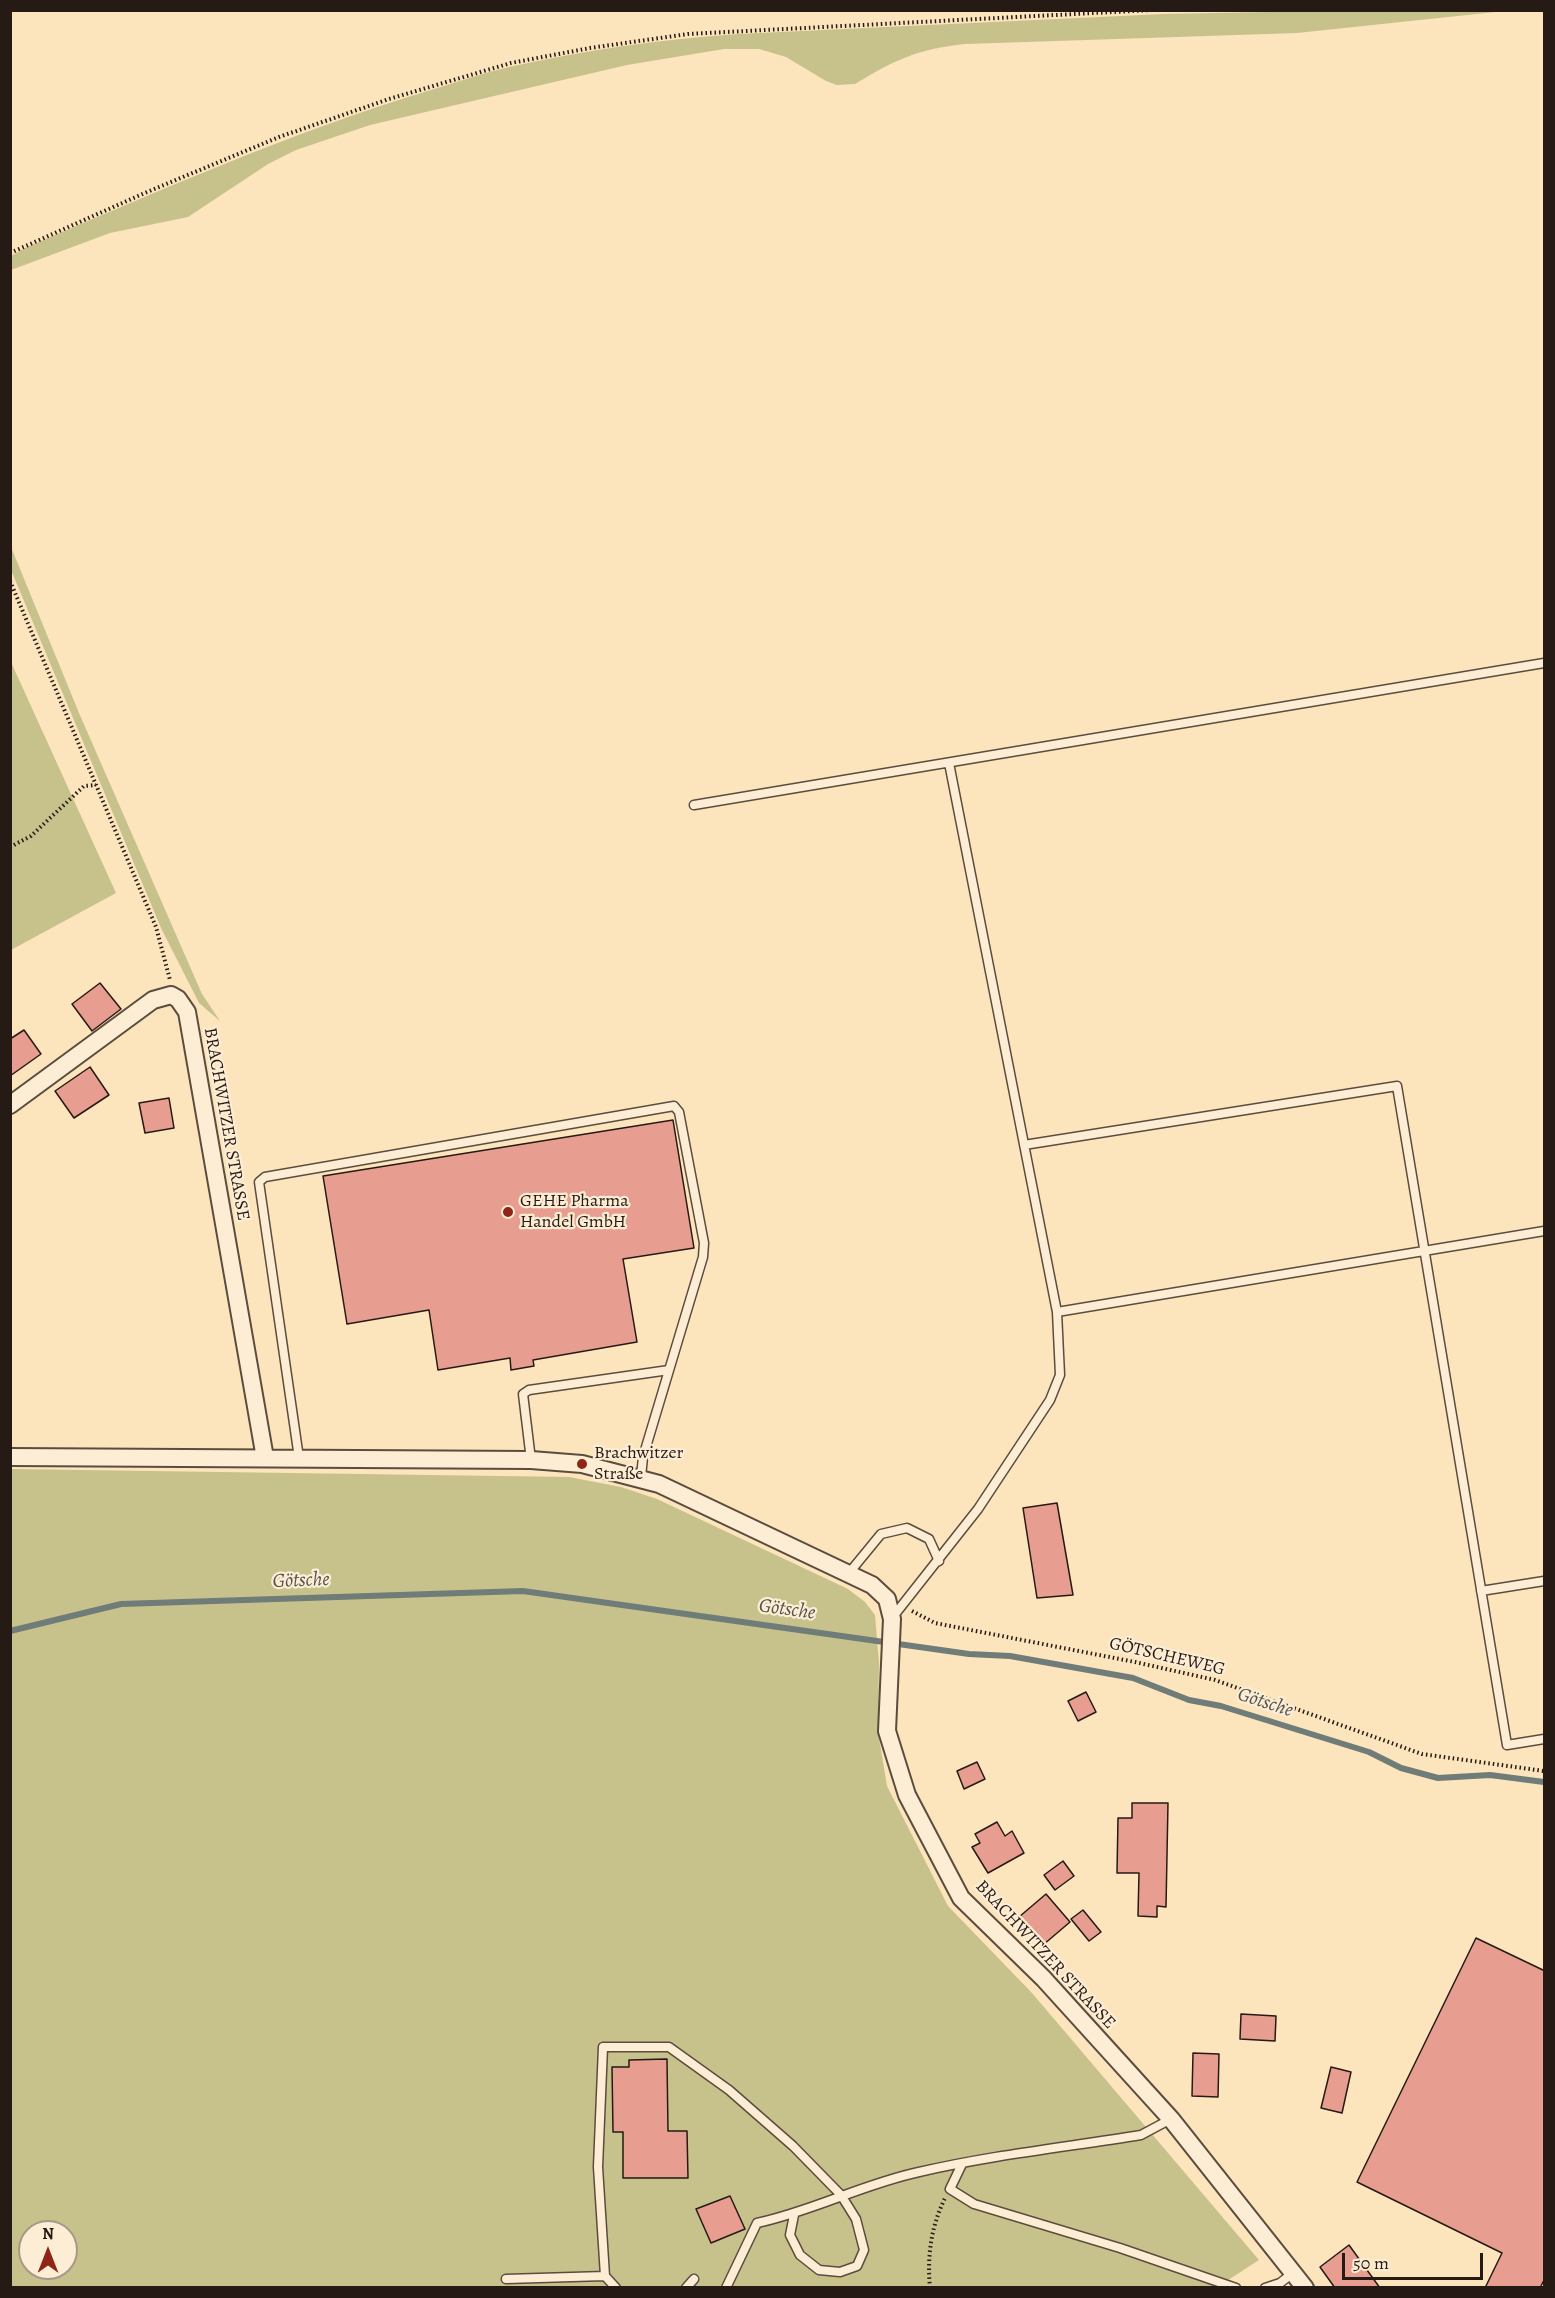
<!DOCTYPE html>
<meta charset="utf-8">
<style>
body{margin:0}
#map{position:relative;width:1555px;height:2298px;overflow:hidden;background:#fce4bd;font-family:Alegreya,serif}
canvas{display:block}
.frame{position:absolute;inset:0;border:12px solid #251a14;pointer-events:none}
.north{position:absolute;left:18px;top:2220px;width:60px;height:60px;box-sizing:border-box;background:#fdedd4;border:2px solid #a79987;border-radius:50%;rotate:0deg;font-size:16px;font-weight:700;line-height:24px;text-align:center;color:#251a14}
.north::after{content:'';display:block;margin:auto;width:21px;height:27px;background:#8f2418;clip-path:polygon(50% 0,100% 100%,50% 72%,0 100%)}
.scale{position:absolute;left:1342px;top:2253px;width:141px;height:27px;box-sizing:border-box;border:3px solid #251a14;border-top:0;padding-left:8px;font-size:18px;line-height:21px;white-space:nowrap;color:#251a14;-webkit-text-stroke:4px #fdedd4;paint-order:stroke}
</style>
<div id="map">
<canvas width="1555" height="2298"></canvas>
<div class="frame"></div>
<div class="north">N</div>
<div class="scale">50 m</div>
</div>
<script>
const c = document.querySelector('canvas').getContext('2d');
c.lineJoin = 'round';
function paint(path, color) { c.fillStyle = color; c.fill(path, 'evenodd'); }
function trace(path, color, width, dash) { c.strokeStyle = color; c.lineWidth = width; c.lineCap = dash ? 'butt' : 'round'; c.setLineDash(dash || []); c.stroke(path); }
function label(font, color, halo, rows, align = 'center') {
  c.font = font + ' Alegreya,serif'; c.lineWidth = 4.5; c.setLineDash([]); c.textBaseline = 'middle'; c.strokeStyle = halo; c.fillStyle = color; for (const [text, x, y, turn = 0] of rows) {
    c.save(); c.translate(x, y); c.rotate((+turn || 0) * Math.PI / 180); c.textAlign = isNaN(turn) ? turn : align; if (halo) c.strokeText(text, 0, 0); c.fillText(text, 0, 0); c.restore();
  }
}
const green = new Path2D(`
 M1373 10 1505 11 1297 33 965 44C917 49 895 60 855 84L837 85 826 81 786 57 759 49H724L627 65 370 125 296 150 268 164 188 217 110 233 11 270V256L25 248C159 191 291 132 431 90 457 82 483 73 509 67 585 50 662 39 738 34L1163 14Z
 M11 547 79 713 202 994 220 1021 199 1003 161 928 11 570Z
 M10 660 116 893 11 950H10Z
 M11 1469 569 1477 621 1487 657 1499 848 1589 865 1602 875 1615 879 1663 878 1732 887 1786 948 1906 1032 1993 1259 2260 1222 2284 1225 2288H11ZM30 2232H66V2268H30Z`);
const stream = new Path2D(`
 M10 1631 121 1604 523 1591 969 1654 1010 1656 1133 1678 1189 1700 1221 1706 1369 1752 1401 1768 1438 1778 1490 1775 1544 1782`);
const building = new Path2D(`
 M100 983 121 1009 92 1031 72 1004Z
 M24 1030 41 1054 10 1076V1039Z
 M90 1067 109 1095 74 1118 55 1091Z
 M169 1098 174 1128 145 1133 139 1103Z
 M673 1120 694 1248 623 1259 637 1342 533 1360 534 1366 511 1370 510 1358 438 1370 429 1310 347 1324 323 1176Z
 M1057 1503 1073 1595 1037 1598 1023 1508Z
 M1086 1692 1096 1712 1078 1721 1068 1701Z
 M977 1762 985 1779 964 1789 957 1771Z
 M1132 1803H1168L1166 1907 1157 1906V1917L1138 1916 1139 1873H1117L1118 1818H1132Z
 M997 1822 1005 1836 1012 1831 1024 1853 988 1873 972 1847 980 1843 975 1834Z
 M1063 1861 1074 1876 1055 1890 1044 1875Z
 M1046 1894 1070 1922 1043 1945 1019 1917Z
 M1083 1910 1101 1932 1089 1941 1071 1919Z
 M1476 1938 1545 1971V2278L1540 2288H1485L1502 2253 1357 2182Z
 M1241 2014 1276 2016 1275 2041 1240 2039Z
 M1193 2053 1219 2054 1218 2097 1192 2096Z
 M667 2059 668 2131H687L688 2178H623V2132H613L612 2067H629V2060Z
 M1331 2067 1351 2072 1342 2113 1321 2108Z
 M730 2196 745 2229 711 2243 696 2209Z
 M1349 2245 1380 2288H1335L1320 2267Z`);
const path = new Path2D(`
 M10 253 147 192 279 137 389 99 511 63 590 48 688 34 1152 10
 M10 581 156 927 170 980
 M10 847 31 836 84 786 96 785
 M912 1611 935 1623 1135 1662 1215 1680 1422 1754 1544 1771
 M930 2288C927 2256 931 2227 945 2198`);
const service = new Path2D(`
 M694 805 1544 663
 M1024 1145 1397 1086 1507 1745 1544 1739
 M1057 1312 1544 1231
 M299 1458 259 1182 265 1177 674 1106 679 1112 704 1243 703 1257 643 1457 641 1477
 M531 1460 523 1394 529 1390 669 1370
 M849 1573 881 1534 907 1528 929 1539 939 1561
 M1481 1591 1544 1581
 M892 1618 978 1509 1050 1400 1060 1375 1057 1312 949 763
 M962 2164 950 2189 974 2204 1120 2248 1236 2288
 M605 2276 598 2167 603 2047H669L729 2090 793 2146 841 2195 856 2219 864 2250 857 2266 840 2272 819 2270 800 2255 790 2235 794 2215
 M506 2279 605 2276 616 2288
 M686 2288 694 2279
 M726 2288 757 2223C813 2211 863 2184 919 2172 992 2155 1067 2147 1141 2135L1171 2119
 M1265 2288 1280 2283 1293 2273`);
const minor = new Path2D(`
 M10 1105 153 1000 171 995 178 999 187 1012 265 1458
 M10 1457 531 1460 582 1464 659 1484 872 1585 887 1599 892 1619 887 1731 907 1795 961 1898 1044 1979 1171 2119 1305 2288`);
const markers = [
 [508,1212,6,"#8f2418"],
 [582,1464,6,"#8f2418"]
];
const streetNames = [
 ["BRACHWITZER STRASSE",226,1124,80],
 ["GÖTSCHEWEG",1167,1657,13],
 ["BRACHWITZER STRASSE",1045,1955,47]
];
const poiNames = [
 ["GEHE Pharma",520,1202],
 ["Handel GmbH",520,1223],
 ["Brachwitzer",594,1454],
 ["Straße",594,1475]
];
const waterNames = [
 ["Götsche",301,1581,-2],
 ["Götsche",787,1610,8],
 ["Götsche",1265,1703,18]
];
paint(green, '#c7c28c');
trace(stream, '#6f7c77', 6);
paint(building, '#e79d90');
trace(building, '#251a14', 1.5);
trace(service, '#5b4c3e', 11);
trace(minor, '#5b4c3e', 20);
trace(path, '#251a14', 4, [1.5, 3]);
trace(service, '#fdedd4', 8);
trace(minor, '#fdedd4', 16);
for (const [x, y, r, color] of markers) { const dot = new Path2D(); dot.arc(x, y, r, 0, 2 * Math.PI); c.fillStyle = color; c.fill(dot); trace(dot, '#fdedd4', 2); }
label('18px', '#251a14', '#fdedd4', streetNames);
label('18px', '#251a14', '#fdedd4', poiNames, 'left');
label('italic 20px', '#50534e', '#fdedd4', waterNames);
</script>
